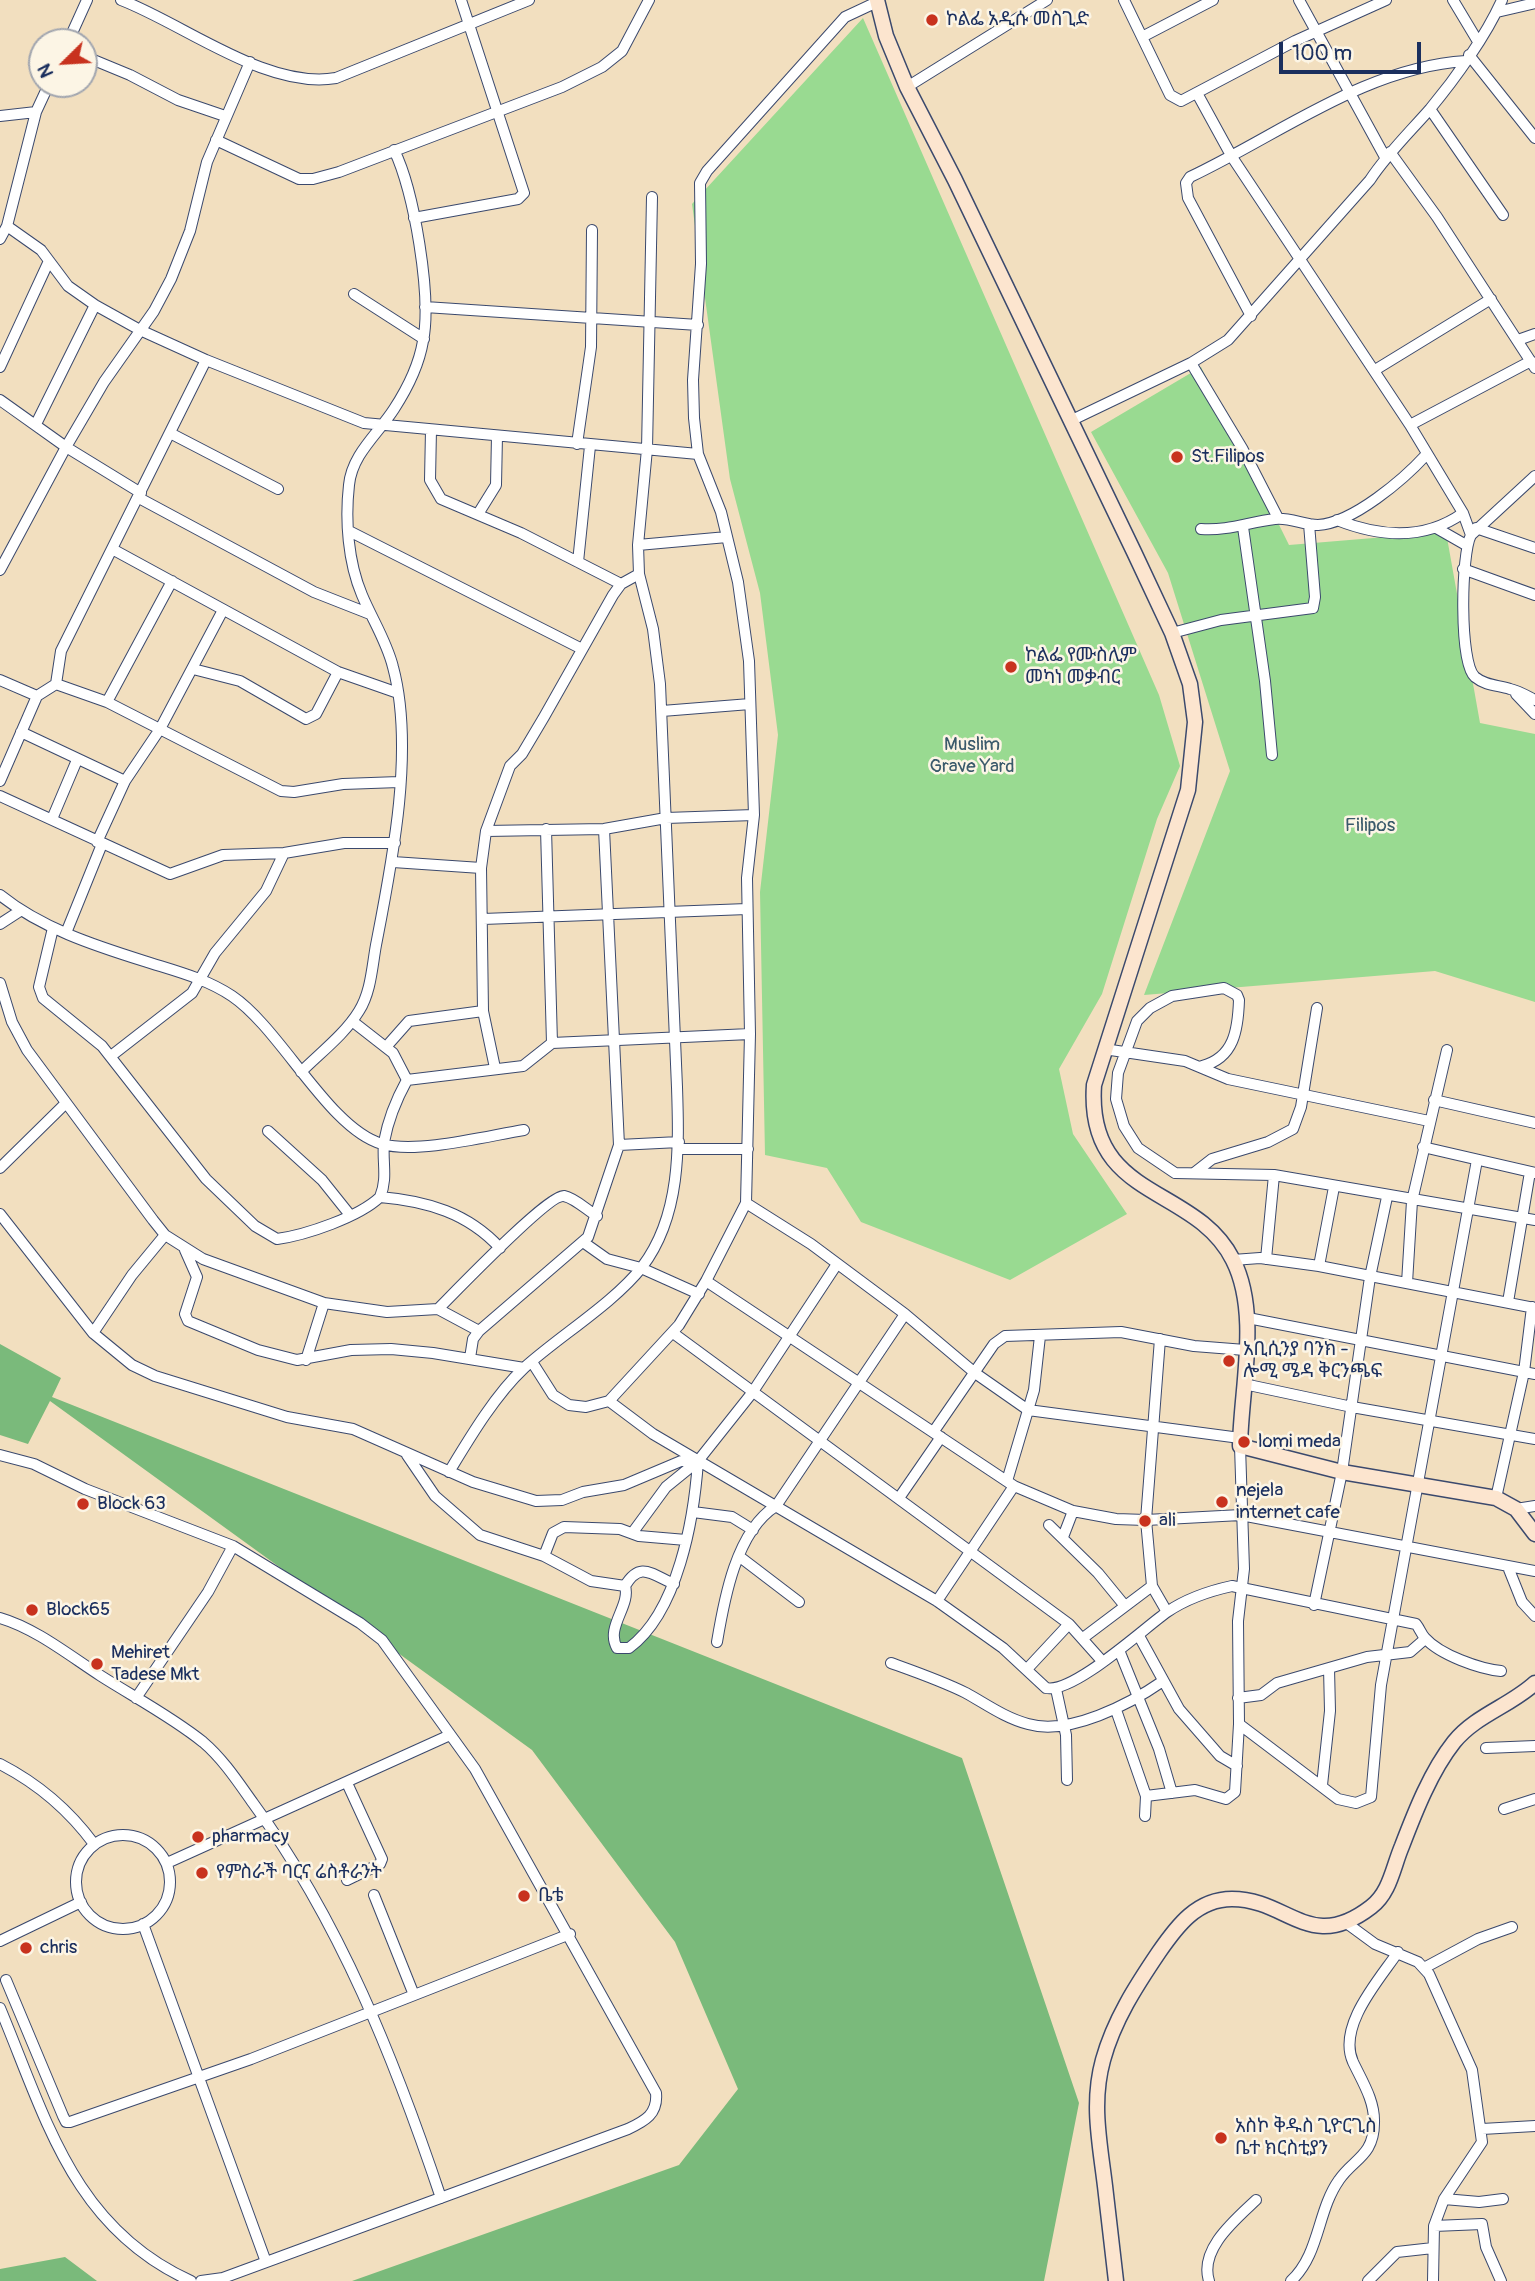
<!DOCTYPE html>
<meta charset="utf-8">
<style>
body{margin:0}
#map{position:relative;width:1535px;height:2281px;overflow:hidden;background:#f2dfbf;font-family:Pangolin,sans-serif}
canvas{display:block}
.north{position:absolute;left:28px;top:28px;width:70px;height:70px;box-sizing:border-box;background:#fcf5e5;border:2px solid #a2a6af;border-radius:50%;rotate:246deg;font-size:19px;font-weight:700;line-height:28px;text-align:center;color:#1b2f5e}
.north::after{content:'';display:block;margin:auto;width:24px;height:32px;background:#c8321e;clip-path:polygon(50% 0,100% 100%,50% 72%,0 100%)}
.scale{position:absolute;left:1279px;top:42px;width:142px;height:32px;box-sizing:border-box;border:4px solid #1b2f5e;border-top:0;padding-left:9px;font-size:21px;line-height:24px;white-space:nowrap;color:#1b2f5e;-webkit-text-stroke:5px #fcf5e5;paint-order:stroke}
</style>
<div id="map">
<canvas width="1535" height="2281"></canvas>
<div class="north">N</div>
<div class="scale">100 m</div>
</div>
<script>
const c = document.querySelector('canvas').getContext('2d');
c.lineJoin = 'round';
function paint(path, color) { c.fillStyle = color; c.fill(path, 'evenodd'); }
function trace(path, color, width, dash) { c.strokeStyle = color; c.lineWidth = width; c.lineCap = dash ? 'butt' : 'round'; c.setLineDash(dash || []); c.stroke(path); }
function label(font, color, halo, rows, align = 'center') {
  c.font = font + ' Pangolin,"Noto Sans Ethiopic",sans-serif'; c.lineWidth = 5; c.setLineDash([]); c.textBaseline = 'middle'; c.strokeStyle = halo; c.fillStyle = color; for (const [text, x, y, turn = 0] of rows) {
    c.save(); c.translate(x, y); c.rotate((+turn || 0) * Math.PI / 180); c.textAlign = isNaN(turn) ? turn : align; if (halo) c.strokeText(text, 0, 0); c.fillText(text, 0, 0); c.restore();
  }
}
const green = new Path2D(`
 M863 18 1159 695 1180 766 1157 819 1102 994 1059 1069 1073 1134 1127 1214 1010 1280 861 1222 827 1168 765 1155 760 892 778 735 760 593 730 479 692 204Z
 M1201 367 1289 545 1446 532 1480 723 1535 734V1002L1435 971 1144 995 1230 771 1168 573 1091 432Z`);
const forest = new Path2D(`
 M0 1344 61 1378 52 1397 962 1758 1079 2103 1044 2281H352L679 2165 738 2089 675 1942 532 1750 50 1401 28 1444 0 1435Z
 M65 2257 97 2281H0V2269Z`);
const street = new Path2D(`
 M121 0C184 24 267 90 336 78L529 0
 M1124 0 1170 95 1181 101 1295 41 1386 0
 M1299 0 1385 157
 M1453 0 1477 40
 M1497 12 1535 3
 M1142 37 1213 0
 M68 42 87 0
 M1469 55 1535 138
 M84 56 130 75 178 100 225 116
 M907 87 1047 0
 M1198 95 1232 157 1410 425 1463 513 1471 535
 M1430 109 1503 215
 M0 116 36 112
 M216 140 299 179H313L339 172 562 87 602 67 622 51 649 0
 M1390 152 1437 217 1535 368
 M414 218 518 199 524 193 461 0
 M7 226 41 250 68 286 95 305 140 330 206 360 364 423 698 454
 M0 239 7 226 36 112 49 84
 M354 294 424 339
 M425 307 698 325
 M1251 316 1188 198 1186 183 1190 177C1279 135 1366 67 1466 61
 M1518 340 1535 334
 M1191 363 1242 448 1278 518
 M0 367 48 263
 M1375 370 1491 299
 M0 400 66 447 141 493
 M1070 421 1191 363 1228 340 1370 180C1387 154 1409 133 1430 109 1455 79 1486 36 1502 0
 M36 424 95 305
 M1410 425 1531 361
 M431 430 430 480 441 499 521 533 621 584
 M170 433 278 489
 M577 444 591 347 592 230
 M1535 476 1471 535C1461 554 1459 663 1475 677 1486 686 1498 685 1510 689 1519 691 1527 696 1535 700
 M139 498 314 592 370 614
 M478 514 496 485 497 436
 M1337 520C1380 537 1424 541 1463 513
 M1243 527 1265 681 1272 755
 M1476 528 1535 548
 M1201 529C1228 531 1249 522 1275 519 1289 517 1304 525 1318 525 1353 523 1404 479 1426 455
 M1438 529 1466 545
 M349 531 582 649
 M638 545 727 537
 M114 550 338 672 398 693
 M578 562 590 446
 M1463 569 1535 595
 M0 570 66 447 104 382 154 311 171 279 190 231 207 162 250 62
 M1172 633 1221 620 1313 608 1315 597 1309 524
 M193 669 240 681 306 719 316 714 338 672
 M0 680 37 696
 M56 684 107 702 281 791 294 792 343 784 399 782
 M1516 694 1535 714
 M107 702 172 581
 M662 711 750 704
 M21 732 125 781
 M0 781 37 696 56 684 61 651 206 360
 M0 796 170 874 223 855 284 853 344 843H395
 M52 819 77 760
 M546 829 552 1043
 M486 831 604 829 666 818 754 815
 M97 842 125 781 160 729 223 610
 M393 862 481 868
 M0 895C41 928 93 945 144 961 175 971 205 978 232 996 281 1029 329 1129 382 1144 417 1154 487 1136 524 1130
 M483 919 747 909
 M0 924 20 911
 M53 928 39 987 43 998 102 1046 206 1179 255 1226 277 1239C306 1235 359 1217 380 1197 388 1178 382 1162 384 1142 388 1120 396 1100 407 1080
 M66 933 102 844
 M0 983 12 1022 27 1050 153 1220 165 1235 203 1259 324 1303 387 1312 438 1309 479 1331
 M352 1021 393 1053 407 1080
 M386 1047 409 1021 483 1011
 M1104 1049 1185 1061 1228 1079 1429 1121
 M111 1056 192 993 215 953 266 891 284 853
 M1202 1066C1234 1058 1238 1030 1239 1000L1237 995 1224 988 1172 996 1150 1008 1137 1021 1118 1073 1116 1099 1124 1126 1138 1148 1175 1173 1274 1175 1535 1220
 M495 1068 483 1011 481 868 486 831 510 766 522 754 544 717 613 595 621 584 639 574
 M301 1072C320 1053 345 1034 359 1011 371 992 372 967 376 945 392 863 415 749 393 667 387 642 372 619 362 595 348 562 345 520 349 485 352 454 378 434 394 409 407 389 419 365 423 341 432 297 414 190 394 150
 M407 1080 523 1066 552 1043 750 1034
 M1434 1100 1535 1123
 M268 1131 322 1180 350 1215
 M619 1145 679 1142
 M1423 1147 1535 1173
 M679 1149H748
 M0 1168 65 1104
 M1194 1173 1212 1159 1268 1142 1293 1129 1301 1107 1317 1008
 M380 1197C427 1201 468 1213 500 1248
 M746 1203 811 1244 905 1314 975 1373 1028 1410 1240 1438
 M0 1214 93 1333 132 1365 155 1376 287 1417 353 1429 473 1482 536 1501 562 1500 583 1492 624 1485 681 1461H697
 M583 1242 607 1259 641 1268 699 1294
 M185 1250 197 1277 185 1314 188 1321 258 1350 297 1360 351 1350 391 1349 433 1353 524 1368
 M1266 1259 1274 1175
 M1233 1260 1260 1258 1319 1266 1535 1308
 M1319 1266 1334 1187
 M706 1281 1014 1486 1073 1511 1116 1519 1146 1520 1241 1515 1535 1571
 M1407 1283 1412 1201 1447 1050
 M1508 1302 1530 1172
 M438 1309C455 1292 549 1194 564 1196 575 1198 588 1211 597 1216
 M1248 1318 1535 1374
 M93 1333 132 1275 165 1235
 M673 1333 1069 1624 1028 1668
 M1160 1339 1146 1520 1152 1586 1167 1612
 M470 1358 473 1339 479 1331 588 1237 619 1145 604 829
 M306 1360 324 1303
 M532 1362 553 1395 569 1405 586 1407 609 1401 679 1325 706 1281 746 1203 750 1034 747 878 754 815 749 661 738 582 721 512 698 454 694 418 693 380 701 264 700 183 707 171 845 17 877 2
 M1244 1384 1352 1407 1535 1439
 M609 1401 653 1434 937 1601 1003 1648 1046 1688C1073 1694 1143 1629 1167 1612 1186 1599 1209 1591 1232 1586L1416 1624C1420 1629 1421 1634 1425 1638 1440 1655 1480 1669 1501 1671
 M934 1431 994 1344 1005 1336 1121 1332 1194 1346 1245 1350
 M0 1455 34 1464 85 1489 233 1546 360 1623 382 1640 475 1769 656 2093C658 2114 645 2121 628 2129L223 2278 201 2281
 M407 1455 435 1496 480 1535 544 1556 591 1581 625 1586
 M449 1472C469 1439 495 1395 524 1368 558 1337 614 1303 642 1267 681 1216 679 1147 677 1087L660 684 653 629 639 574 638 545 647 449 652 197
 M1007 1481 1034 1390 1040 1336
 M899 1498 941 1437
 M1496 1498 1524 1372 1532 1307
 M1516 1509 1535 1506
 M693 1512 732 1517 753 1530
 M1049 1525 1098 1573 1125 1606
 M633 1532 666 1487 698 1461 752 1393 837 1264
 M1063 1537 1073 1511
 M544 1556 553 1533 564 1527 620 1529 639 1536 686 1540
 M740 1557 799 1602
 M1508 1567 1522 1602 1535 1616
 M674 1584C651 1574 640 1561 625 1586 631 1606 605 1627 617 1648H629C678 1612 694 1519 698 1461
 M937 1601 1014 1486
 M1314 1605 1342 1472 1370 1277 1387 1197
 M0 1618C35 1628 70 1656 101 1676 134 1697 172 1717 203 1742 223 1759 238 1782 253 1803 340 1921 395 2061 441 2198
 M1069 1624 1102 1661
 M1139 1636 1179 1709 1220 1756 1237 1766
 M1083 1638 1152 1586
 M717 1642C724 1600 736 1531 776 1506L905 1314
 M1119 1650 1159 1749 1172 1793
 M891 1663C916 1672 942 1681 966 1693 986 1704 1005 1718 1028 1724 1069 1736 1130 1704 1163 1681
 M1056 1689 1066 1735 1067 1780
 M136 1698 208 1592 233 1546
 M1238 1698 1261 1695 1277 1683 1367 1657 1410 1652 1425 1639
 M1116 1710 1146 1796 1145 1816
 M1239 1724 1338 1799 1356 1803 1371 1797 1381 1685 1477 1160
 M1486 1748 1535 1746
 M0 1764C37 1783 69 1810 94 1844
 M347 1783 382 1859 380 1864 347 1880
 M1322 1785 1330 1711 1329 1668
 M1146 1796 1195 1790 1226 1799 1235 1792 1239 1724 1238 1621 1244 1569 1240 1446
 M1504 1809 1535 1799
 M76 1882a47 47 0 1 1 94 0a47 47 0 1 1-94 0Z
 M167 1863 450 1735
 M374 1895 414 1995
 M1345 1922 1375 1944 1418 1962 1429 1974 1472 2070 1482 2142 1444 2199 1434 2226 1433 2281
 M143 1924 266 2262
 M0 1941 81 1902
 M1424 1968 1478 1939 1512 1927
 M6 1980 63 2116 66 2122H70L251 2059 570 1934
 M0 2008C46 2118 73 2228 191 2281
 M1482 2129 1535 2126
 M1444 2199 1479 2202 1503 2199
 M1434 2226 1482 2224 1486 2247 1501 2281
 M1209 2281C1199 2249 1235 2220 1256 2200
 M1291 2281C1320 2254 1317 2211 1339 2180 1353 2159 1374 2156 1374 2123 1375 2101 1362 2081 1353 2062 1337 2026 1379 1980 1398 1952
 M1368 2281 1397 2252 1433 2248`);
const secondary = new Path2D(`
 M877 0 886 36 907 87 955 180 1134 552 1172 633 1190 684 1195 722 1188 790 1094 1085C1086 1201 1195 1184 1233 1260 1260 1313 1241 1388 1240 1446L1342 1472 1496 1498 1516 1509 1535 1534
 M1116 2281C1112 2249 1109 2218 1105 2186 1100 2144 1091 2103 1103 2060 1114 2020 1136 1986 1159 1952 1177 1926 1197 1899 1232 1899 1288 1899 1310 1954 1371 1907 1390 1893 1393 1867 1402 1846 1415 1812 1431 1771 1454 1742 1476 1715 1510 1706 1535 1683`);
const markers = [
 [932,20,7,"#c8321e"],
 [1177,457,7,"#c8321e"],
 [1011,667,7,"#c8321e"],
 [1229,1361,7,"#c8321e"],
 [1244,1442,7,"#c8321e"],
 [1222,1502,7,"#c8321e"],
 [83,1504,7,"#c8321e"],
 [1145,1521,7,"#c8321e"],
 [32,1610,7,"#c8321e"],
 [97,1664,7,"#c8321e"],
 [198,1837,7,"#c8321e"],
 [202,1873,7,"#c8321e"],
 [524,1896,7,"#c8321e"],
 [26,1948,7,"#c8321e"],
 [1221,2138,7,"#c8321e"]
];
const poiNames = [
 ["ኮልፌ አዲሱ መስጊድ",946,20],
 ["St.Filipos",1191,457],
 ["ኮልፌ የሙስሊም",1025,656],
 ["መካነ መቃብር",1025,678],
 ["አቢሲንያ ባንክ -",1243,1350],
 ["ሎሚ ሜዳ ቅርንጫፍ",1243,1372],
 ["lomi meda",1258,1442],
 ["nejela",1236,1491],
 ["internet cafe",1236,1513],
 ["Block 63",97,1504],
 ["ali",1159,1521],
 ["Block65",46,1610],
 ["Mehiret",111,1653],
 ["Tadese Mkt",111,1675],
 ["pharmacy",212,1837],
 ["የምስራች ባርና ሬስቶራንት",216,1873],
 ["ቤቴ",538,1896],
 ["chris",40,1948],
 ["አስኮ ቅዱስ ጊዮርጊስ",1235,2127],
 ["ቤተ ክርስቲያን",1235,2149]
];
const parkNames = [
 ["Muslim",972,745],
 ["Grave Yard",972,767],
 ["Filipos",1370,826]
];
paint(green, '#99da91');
paint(forest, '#7aba7b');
trace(street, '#3b496d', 12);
trace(secondary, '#3b496d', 17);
trace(street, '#fff', 10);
trace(secondary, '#fce5cf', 14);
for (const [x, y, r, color] of markers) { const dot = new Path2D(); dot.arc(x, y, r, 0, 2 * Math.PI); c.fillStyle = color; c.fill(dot); trace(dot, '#fcf5e5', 2.5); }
label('19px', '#1b2f5e', '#fcf5e5', poiNames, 'left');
label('19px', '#3a5a6b', '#fcf5e5', parkNames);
</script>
